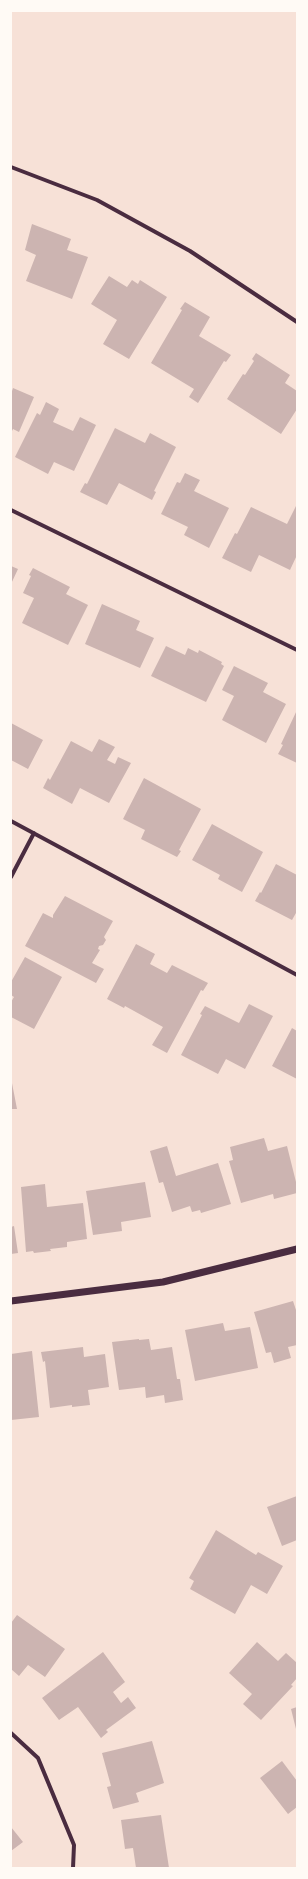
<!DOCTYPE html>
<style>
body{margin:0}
#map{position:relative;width:308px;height:1879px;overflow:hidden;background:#f7e1d7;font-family:"Golos Text",sans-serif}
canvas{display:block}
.frame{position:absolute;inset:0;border:12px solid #fffaf5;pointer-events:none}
</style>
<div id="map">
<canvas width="308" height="1879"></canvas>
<div class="frame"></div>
</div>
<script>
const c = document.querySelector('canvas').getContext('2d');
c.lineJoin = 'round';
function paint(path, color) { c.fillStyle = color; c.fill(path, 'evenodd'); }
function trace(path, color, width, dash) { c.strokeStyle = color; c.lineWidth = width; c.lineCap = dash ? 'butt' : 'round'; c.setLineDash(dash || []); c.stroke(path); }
const building = new Path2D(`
 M32 224 71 239 67 250 88 257 72 299 26 281 36 255 25 250Z
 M109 276 127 287 132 280 138 284 140 280 167 297 129 359 103 344 117 320 91 304Z
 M185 302 210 317 199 336 231 355 226 362 224 361 198 403 189 397 194 389 151 363 182 310 180 309Z
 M256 353 290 375 285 383 297 391V409L281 434 227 399 243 374 245 375 254 361 252 359Z
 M13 388 34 397 19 432 13 429 11 433V394Z
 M46 402 59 409 53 422 73 431 80 417 96 425 74 471 54 462 48 474 15 457 37 413 40 415Z
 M115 428 145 443 150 433 176 447 154 491 156 492 152 500 119 483 107 505 80 492 85 483 87 484Z
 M185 473 200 480 194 491 229 508 209 548 184 535 188 527 161 514 177 482 180 483Z
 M297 504V555L290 570 259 555 251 572 222 558 235 533 237 534 251 507 287 524Z
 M11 566 18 569 11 584Z
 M33 568 70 587 66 594 88 605 68 645 22 623 34 598 23 593 31 576 29 575Z
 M102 604 140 621 136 630 154 638 140 668 85 644Z
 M166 646 185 655 188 648 198 653 199 650 222 662 221 664 224 666 206 702 151 676Z
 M234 666 268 683 263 692 286 704 266 743 222 720 234 696 222 690Z
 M297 710V763L278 754 283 745 281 744Z
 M11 723 43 740 28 769 11 760Z
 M99 739 115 747 107 760 115 764 118 757 131 763 109 803 80 788 72 804 43 788 48 778 50 780 71 741 92 752Z
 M144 778 201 809 179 850 181 851 177 857 141 839 145 830 123 819Z
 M212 824 263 852 242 892 218 879 220 875 192 860Z
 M276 864 297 875V913H296L292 920 255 901 260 892 261 893Z
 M65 896 113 921 104 937 106 940 103 945 99 946 98 949 100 950 92 963 104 969 96 983 25 946 43 913 53 918V915Z
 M136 944 155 954 150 964 167 973 172 965 208 983 203 991 201 990 167 1053 152 1045 163 1027 125 1006 124 1008 107 999Z
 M25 957 62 977 34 1029 11 1017V1002L14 997 11 995V982Z
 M249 1004 273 1016 245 1069 226 1059 218 1074 181 1055 202 1015 200 1014 205 1006 239 1023Z
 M292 1028 297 1031V1079L272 1066Z
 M11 1078 17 1109H11Z
 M264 1138 268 1151 287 1146 297 1186V1193L274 1199 273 1194 241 1203 229 1161 233 1160 230 1147Z
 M167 1146 176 1176 218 1163 231 1204 201 1213 200 1210 192 1212 190 1206 172 1212 163 1182 159 1183 150 1151Z
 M145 1182 151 1217 121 1222 122 1231 93 1235 86 1191Z
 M45 1184 47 1207 83 1203 87 1239 67 1242V1247L50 1249 51 1251 34 1253 33 1251 26 1252 21 1187Z
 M14 1226 18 1253 11 1254V1227Z
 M293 1301 296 1310 297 1309V1345L288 1347 291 1358 274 1363 271 1352 266 1353 254 1312Z
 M223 1323 225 1331 250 1327 258 1368 195 1381 185 1330Z
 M139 1339V1340L149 1339 151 1350 172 1347 177 1379H180L183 1400 165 1403 164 1395 146 1398 145 1387 119 1390 112 1342Z
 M83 1347 84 1357 105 1354 109 1387 88 1390 90 1405 72 1407V1405L50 1408 45 1361 43 1362 41 1352Z
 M32 1351 39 1417 11 1420V1354Z
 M297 1496V1540L282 1546 267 1507Z
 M216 1530 256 1555 258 1552 283 1566 267 1594 251 1585 235 1614 190 1589 194 1581 189 1578Z
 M17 1615 65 1649 45 1677 28 1665 19 1676 11 1669V1623Z
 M257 1642 278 1661 286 1653 297 1663V1678L291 1685 293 1686 261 1720 243 1704 252 1694 229 1673Z
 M103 1652 125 1682 113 1692 121 1703 128 1697 136 1708 106 1730 108 1732 101 1738 78 1707 59 1720 42 1698Z
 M297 1707V1729H296L291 1709Z
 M152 1741 164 1783 136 1793 139 1802 113 1809 107 1787 111 1786 102 1753Z
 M282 1761 297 1781V1807L288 1814 260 1778Z
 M161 1815 169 1868H136L133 1848 125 1849 121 1820Z
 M11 1827 23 1842 11 1851Z`);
const minor = new Path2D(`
 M11 167 97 200 190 251 297 322
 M11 510 297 650
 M11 821 297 975
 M11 877 34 833
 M11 1733 38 1758 74 1845 73 1868`);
const tertiary = new Path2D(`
 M11 1301 163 1282 297 1249`);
paint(building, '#ccb4b1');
trace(minor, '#4a2c40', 4);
trace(tertiary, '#4a2c40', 7);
</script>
